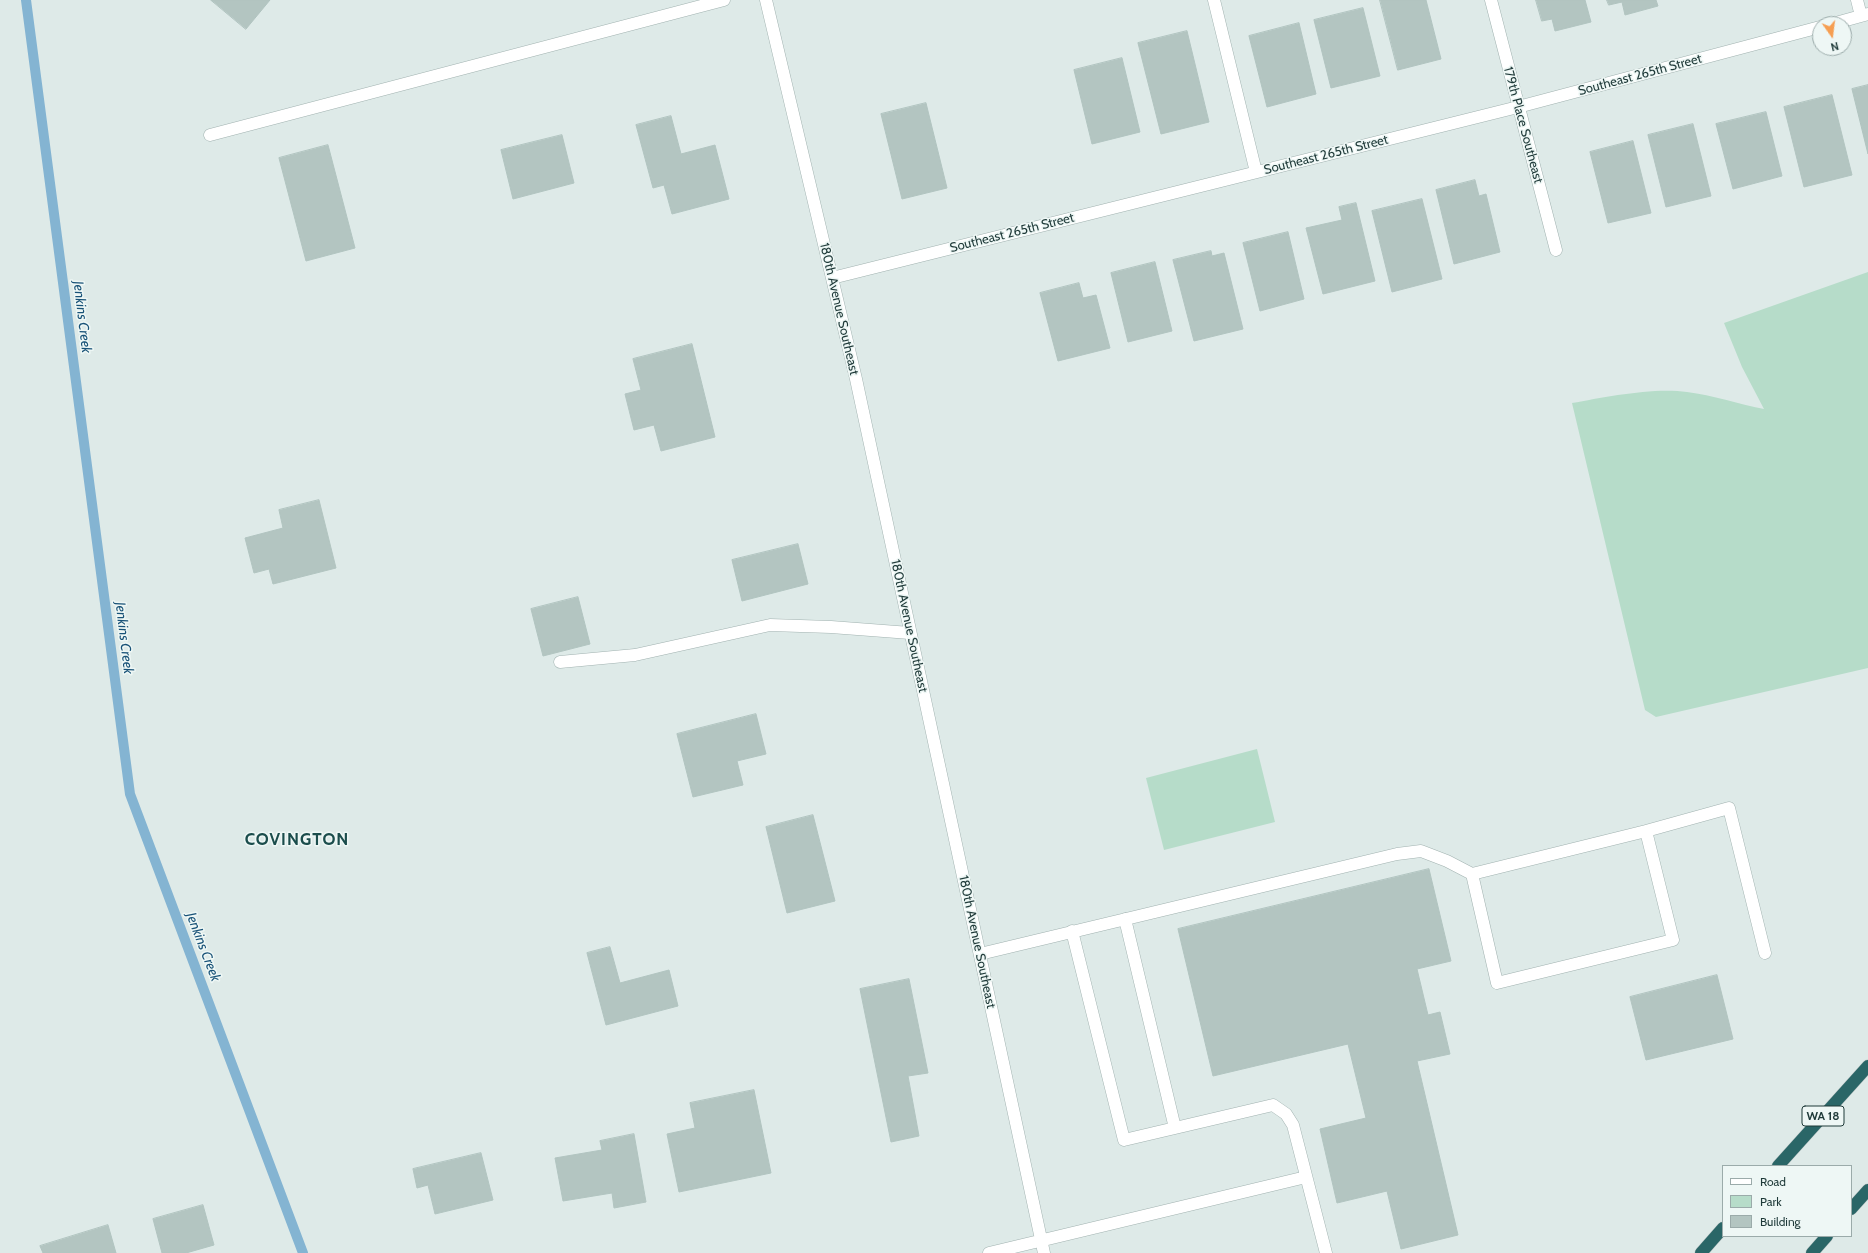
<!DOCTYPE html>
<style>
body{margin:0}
#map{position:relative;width:1868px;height:1253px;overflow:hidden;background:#deeae8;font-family:Cabin,sans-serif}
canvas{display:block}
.legend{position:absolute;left:1722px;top:1165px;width:130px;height:72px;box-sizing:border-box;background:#eef7f5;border:1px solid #9babaa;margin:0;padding:5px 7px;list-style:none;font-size:12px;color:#1f3a39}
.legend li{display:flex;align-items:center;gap:8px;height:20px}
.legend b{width:20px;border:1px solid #9babaa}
.north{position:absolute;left:1812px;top:16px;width:40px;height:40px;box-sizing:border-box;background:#eef7f5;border:1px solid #9babaa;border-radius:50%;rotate:166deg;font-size:11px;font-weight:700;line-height:16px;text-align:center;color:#1f3a39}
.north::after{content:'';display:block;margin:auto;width:14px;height:18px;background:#f69e51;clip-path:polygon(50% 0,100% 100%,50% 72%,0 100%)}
</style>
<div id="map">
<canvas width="1868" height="1253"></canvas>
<ul class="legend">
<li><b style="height:5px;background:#fff"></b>Road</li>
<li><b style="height:11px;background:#b6dcc9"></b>Park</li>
<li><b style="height:11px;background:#b3c5c1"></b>Building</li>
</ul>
<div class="north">N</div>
</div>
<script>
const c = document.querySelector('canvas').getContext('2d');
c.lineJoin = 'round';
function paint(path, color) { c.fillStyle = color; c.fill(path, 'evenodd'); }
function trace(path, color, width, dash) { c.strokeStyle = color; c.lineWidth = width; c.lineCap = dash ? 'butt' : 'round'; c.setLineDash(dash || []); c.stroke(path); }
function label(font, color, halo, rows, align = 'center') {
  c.font = font + ' Cabin,sans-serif'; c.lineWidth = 3; c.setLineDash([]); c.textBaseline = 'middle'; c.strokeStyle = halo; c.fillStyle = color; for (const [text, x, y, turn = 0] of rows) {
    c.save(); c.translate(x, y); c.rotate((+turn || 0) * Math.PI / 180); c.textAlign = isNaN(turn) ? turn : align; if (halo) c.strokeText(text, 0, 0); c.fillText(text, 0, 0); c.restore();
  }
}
const green = new Path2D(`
 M1868 272V668L1656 717 1645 710 1572 403C1605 397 1654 387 1687 392 1713 395 1738 404 1764 409L1742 367 1724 323Z
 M1257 749 1275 822 1164 850 1146 778Z`);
const stream = new Path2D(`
 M26 0 130 794 303 1253`);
const building = new Path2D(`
 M211 0H270L246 29Z
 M1380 0H1426L1441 59 1398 70Z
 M1536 0H1585L1591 22 1555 31 1552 19 1542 21Z
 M1607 0H1656L1658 6 1625 15 1622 2 1609 5Z
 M1363 8 1380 76 1331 88 1314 20Z
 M1299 23 1316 94 1267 107 1249 36Z
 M1187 31 1209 122 1161 134 1138 43Z
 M1122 58 1140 132 1092 144 1074 70Z
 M1868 85V154L1852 89Z
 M1832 95 1852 175 1804 187 1784 107Z
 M926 103 947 188 902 199 881 114Z
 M1766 112 1782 176 1733 189 1716 124Z
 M671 116 681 154 715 145 729 199 672 214 664 185 653 188 636 125Z
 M1693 124 1711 196 1666 207 1648 135Z
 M562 135 574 183 513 199 501 150Z
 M1633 141 1651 213 1608 223 1590 152Z
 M328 145 355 248 306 261 279 158Z
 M1475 180 1479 196 1486 194 1500 252 1454 264 1436 190Z
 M1422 199 1442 279 1392 292 1372 211Z
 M1356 203 1375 281 1323 294 1306 228 1342 220 1339 207Z
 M1288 232 1304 299 1260 311 1243 243Z
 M1211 251 1212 256 1224 253 1243 329 1194 341 1173 260Z
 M1155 262 1172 331 1128 342 1111 273Z
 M1079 283 1083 298 1096 295 1110 348 1058 361 1040 293Z
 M692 344 715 437 661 451 654 425 634 430 625 394 641 390 633 359Z
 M319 500 336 568 273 584 269 569 254 573 245 538 283 528 279 510Z
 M798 544 808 584 742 601 732 560Z
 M578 597 590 644 543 656 531 609Z
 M756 714 766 754 737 761 743 785 693 797 677 734Z
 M813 815 835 901 787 913 766 827Z
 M1429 869 1451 961 1417 969 1428 1015 1440 1012 1450 1054 1417 1061 1458 1235 1401 1249 1387 1191 1337 1203 1320 1129 1366 1118 1348 1044 1213 1076 1178 929Z
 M610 947 620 983 669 970 678 1006 606 1025 587 953Z
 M1717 975 1733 1039 1646 1060 1630 997Z
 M909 979 928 1073 908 1076 919 1136 891 1142 860 989Z
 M754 1090 771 1173 679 1192 667 1134 695 1128 690 1103Z
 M634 1134 646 1202 614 1208 612 1193 563 1201 555 1158 602 1150 600 1141Z
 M481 1153 493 1200 435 1214 428 1185 417 1188 413 1169Z
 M203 1205 214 1245 186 1253H162L153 1219Z
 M108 1225 116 1253H43L40 1246Z`);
const minor = new Path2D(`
 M766 0 856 379 1044 1253
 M1214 0 1256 172
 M1491 0 1556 250
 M1857 0 1861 16
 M1832 24 1868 14
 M210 135 724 0
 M832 278 1518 107 1820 27
 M560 662 635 655 770 625 831 627 910 633
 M1646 831 1673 940 1497 983 1472 874Z
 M1646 831 1729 808 1765 953
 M1125 919 1175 1128
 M1072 931 1124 1140 1273 1105 1286 1114 1293 1125 1326 1253
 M980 954 1397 854 1421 851 1447 861 1472 874
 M989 1253 1306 1177`);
const highway = new Path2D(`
 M1778 1166 1868 1066
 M1851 1209 1868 1190
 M1701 1253 1723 1228
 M1812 1253 1827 1236`);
const shields = [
 [1823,1116,42]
];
const shieldNames = [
 ["WA 18",1823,1116]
];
const streetNames = [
 ["Southeast 265th Street",1640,75,-15],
 ["179th Place Southeast",1523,125,75],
 ["Southeast 265th Street",1326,155,-14],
 ["Southeast 265th Street",1012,233,-14],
 ["180th Avenue Southeast",839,309,77],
 ["180th Avenue Southeast",909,626,78],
 ["180th Avenue Southeast",977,942,78]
];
const waterNames = [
 ["Jenkins Creek",82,317,83],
 ["Jenkins Creek",124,638,83],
 ["Jenkins Creek",203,947,69]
];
const districtNames = [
 ["COVINGTON",297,840]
];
paint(green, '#b6dcc9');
trace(stream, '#84b4d2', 10);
paint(building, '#b3c5c1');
trace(building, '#b1c4c0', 1);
trace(minor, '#a1b2b0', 13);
trace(highway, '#bcc4c4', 13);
trace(minor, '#fff', 12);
trace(highway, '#2a6667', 12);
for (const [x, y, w] of shields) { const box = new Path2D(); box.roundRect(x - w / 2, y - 10, w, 20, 3); c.fillStyle = '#eef7f5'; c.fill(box); trace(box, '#1f3a39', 1); }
label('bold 12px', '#1f3a39', null, shieldNames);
label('13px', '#1f3a39', '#eef7f5', streetNames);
label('italic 14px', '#185277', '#eef7f5', waterNames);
c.letterSpacing = '1px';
label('bold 17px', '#1b4d4c', '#eef7f5', districtNames);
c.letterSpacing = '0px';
</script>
